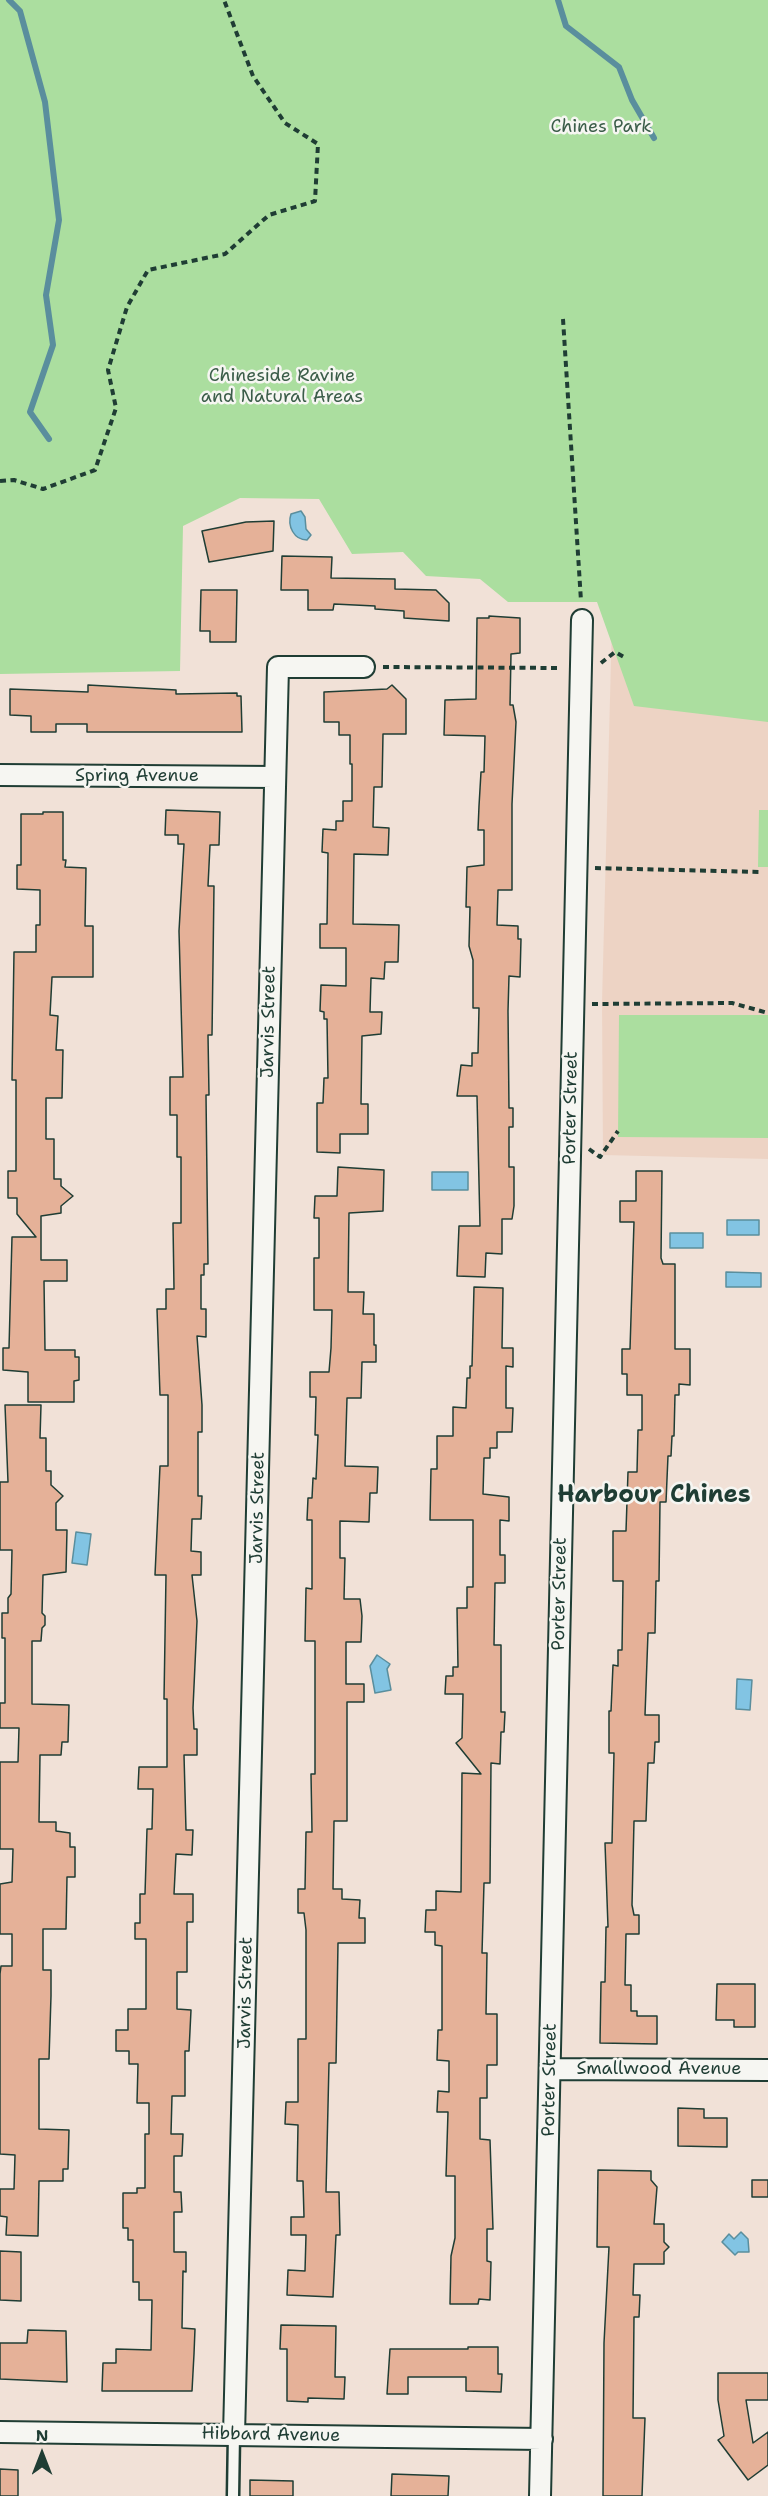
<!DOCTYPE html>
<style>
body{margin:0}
#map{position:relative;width:768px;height:2496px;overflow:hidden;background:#f1e1d7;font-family:"Shantell Sans",sans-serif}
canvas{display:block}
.north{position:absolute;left:12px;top:2424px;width:60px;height:60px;-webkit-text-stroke:4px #f6f6f2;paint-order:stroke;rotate:0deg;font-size:16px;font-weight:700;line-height:24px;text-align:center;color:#1f3d34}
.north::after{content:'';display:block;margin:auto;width:21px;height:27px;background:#1f3d34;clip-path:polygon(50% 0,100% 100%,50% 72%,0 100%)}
</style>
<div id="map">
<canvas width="768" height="2496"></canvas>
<div class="north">N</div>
</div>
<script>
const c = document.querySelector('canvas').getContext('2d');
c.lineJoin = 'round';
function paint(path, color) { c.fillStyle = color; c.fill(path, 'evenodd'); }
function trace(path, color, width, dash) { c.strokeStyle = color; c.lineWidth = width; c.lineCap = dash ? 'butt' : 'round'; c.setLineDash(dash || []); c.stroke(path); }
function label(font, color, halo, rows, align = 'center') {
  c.font = font + ' "Shantell Sans",sans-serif'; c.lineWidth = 5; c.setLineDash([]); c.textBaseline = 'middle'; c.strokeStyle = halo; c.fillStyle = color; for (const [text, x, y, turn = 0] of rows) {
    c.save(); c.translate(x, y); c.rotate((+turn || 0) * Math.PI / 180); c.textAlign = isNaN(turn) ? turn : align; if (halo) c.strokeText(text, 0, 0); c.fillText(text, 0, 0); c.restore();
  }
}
const built = new Path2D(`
 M768 542V1159L603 1155 602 1002 614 547Z`);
const green = new Path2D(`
 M0 0H768V722L634 706 597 602H508L480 579 426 576 403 552 352 554 319 499 240 498 183 526 180 671 0 674Z
 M759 810H768V867H758Z
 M619 1015H768V1138L618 1137Z`);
const water = new Path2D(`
 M301 511 305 517 306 529 311 535 307 540C294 540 287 526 291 514Z
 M432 1172H468V1190H432Z
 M727 1220H759V1235H727Z
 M670 1233H703V1248H670Z
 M726 1272 761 1273V1287H726Z
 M76 1532 91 1534 87 1565 72 1563Z
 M377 1655 390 1664 387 1669 391 1690 375 1693 370 1666Z
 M737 1679 752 1680 750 1710 736 1709Z
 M741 2232 748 2239 749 2252H738L735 2255 722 2242 729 2234 734 2239Z`);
const stream = new Path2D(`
 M9 0 20 11 45 102 59 220 46 295 53 345 30 412 49 439
 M558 0 566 26 619 67 632 100 654 138`);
const building = new Path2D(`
 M274 521 273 551 209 562 202 531 246 522Z
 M282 556 332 557 331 578 395 579V589L436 590 449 603V621L404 618V611L375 609V606L334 604 333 610H308V590H281Z
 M201 590H237L236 642H210V631H200Z
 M489 616 520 618V653L511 654 510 705H513L516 722 512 804V890H498L497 925 518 926V939H521L520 977 509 976 508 1011 509 1108H513V1127H509V1167H514V1206L512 1219H502V1254L486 1253 485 1277 457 1276 459 1226H480L477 1096H457L461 1065 472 1066V1053H478L479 1008H473V960L469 946 470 907H466L467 867 484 865V830H478L479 806 481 772H484L485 736 444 735 445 700 476 699 477 618H489Z
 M88 685 176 690V694L237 693V696H241L242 732H87V724H56V732H31V716L10 715V689L88 692Z
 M392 685 406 699V734H383L382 787H374L373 827 389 828 388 855 354 854 353 924 399 925 398 962H385L384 979 371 978 370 1012H382L381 1034 362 1036 361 1104H368V1134H340V1153L317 1152V1103H323L324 1078H328L327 1019H324V1012L320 1011 321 985 346 986V948H320V924H327L328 853 322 852 323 829 336 830V821H343V801H352V764H350V735H339V722H324V692L387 689Z
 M166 810 220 812 219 845H210L208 886H214L213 963 212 1035H208L209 1095H206L208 1264H204V1275H201V1309H206V1337L197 1336 202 1405V1432H198V1496H202L201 1519H192L191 1551 201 1552V1575H192L197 1621 193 1708 194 1729H197V1755H184L186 1830H193L192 1855 176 1854 174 1894H193V1922H187V1972H177V2009L191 2010 189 2051H185V2096H172L171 2134H183L182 2156H174V2192H181L182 2212H174V2252H186V2272L183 2271 182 2328 195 2329 194 2354 192 2391H102L103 2363H116V2349L151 2350 152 2300H139V2282H133V2240H128V2228H123V2193H137V2188H145V2134H149V2103H137L138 2064H129V2051H116V2030H128V2009H146V1939H135V1923H140V1894H145L147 1829H152L153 1789H138L139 1767H167V1699H164L166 1575H155L160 1466H168V1395H160L157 1309H166V1289H174L173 1223H181V1157H177V1115H170V1077H183L179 931 184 844H178V835H165Z
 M43 812H63V860H66L65 867 86 868 85 926H93V977H52L50 1015 58 1016 56 1050H63L62 1098H46V1139H54V1179H61V1186L73 1196 61 1206V1213L41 1216V1260H67V1281H44L45 1350H75V1357H79V1380L74 1381V1402H28V1372L3 1370V1348H9L12 1237H36L17 1214V1198H8V1171H16V1080H12L14 952H36V925H40V890L17 889V865H21V814H43Z
 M338 1167 384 1170 383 1211 349 1213 348 1292H364L363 1314H374V1345H376V1362H362L361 1398H347L345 1466 378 1467 377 1493H370L369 1522 340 1521V1558H345L344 1599H360L362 1616 361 1642H346V1684H364V1702H347V1821H334L333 1889H342V1899L360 1900 359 1918H365V1943H338L336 2063H329L326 2192H339L340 2235H336L333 2297 287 2295 288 2270 305 2271 306 2235H291V2217H304L303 2181H297L298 2125 285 2124 286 2102H298V2039H306V1930L304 1913H298V1889H305L306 1832H312L311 1774H315V1641H305L306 1588 312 1589V1520H307L308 1498H312L313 1478 316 1479 318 1435H315L316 1397H310V1372H329L331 1348 332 1310H314V1258H319V1218H314L315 1196H337Z
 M636 1171H662L661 1258 663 1264H675V1349H690V1385L679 1384V1395H675L674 1436H672L671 1456H668L666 1502H660L659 1581H656L655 1633H648L645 1715H659V1742H655L654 1763H648L646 1821H634L632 1905 634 1915H639V1934H626L625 1985H631V2011H637V2016H657V2044L600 2043 601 1982H605L606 1927H608L605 1843H612L614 1753H609V1711H611L613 1665 618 1666V1650H622L623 1581H613V1531H626L628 1472H637L638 1430H642V1395H627V1374H622V1349H630L634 1222H620V1201H636Z
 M474 1287 503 1288 502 1348H513V1367L506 1366V1408H513L512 1432H497V1448H490V1458H484L483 1494 509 1497V1521L500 1520V1555H505V1583H495L494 1645H501V1712H505L504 1732H501L500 1764 491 1763 490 1883H484L482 1953H487L486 2014H497V2065H487V2098H480V2139L490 2140 493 2229H487V2261L491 2262 490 2300 479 2299 478 2304H450L451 2256 455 2238V2176H446L448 2112H437L438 2091 449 2092V2061L437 2060 438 2030H442V1946L435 1945V1932H425L426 1910H436V1891L461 1892 462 1773 481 1774 456 1743 462 1738 463 1694H445L446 1676H453V1667H458L457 1608H467V1587H473V1520H430L431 1469H437V1436H453V1407L466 1408 467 1378H470V1366H472Z
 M5 1405H41L40 1438H46V1471H51V1485L63 1496 56 1503V1530H67L66 1572 43 1575 42 1613 45 1616V1625L42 1628 41 1641H32V1704L69 1705 68 1742H62L61 1755H40L39 1822H56V1831L70 1833V1847H75V1877H67L66 1929H43V1970H51V1996L49 2059H39V2129L69 2130 68 2169H63V2181H39L38 2236 6 2235 7 2217 0 2216V2189H14L15 2155 0 2154V1974L1 1966H12V1934H0V1884L12 1882 13 1849H0V1762H18L19 1728H0V1703H5V1638H2V1613H8V1598L11 1594 12 1550H0V1482H8Z
 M717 1984H755V2027H734V2020H716Z
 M678 2108 704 2109V2118H727V2147L678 2146Z
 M598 2170 651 2171V2180L657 2187 654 2224H664V2242L669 2247 664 2252V2264H634L633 2295H640L639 2317H634L633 2418H645L642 2496H603L604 2343 609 2247H597Z
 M752 2180H768V2197H752Z
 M0 2251 21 2252V2301L0 2300Z
 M281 2325 336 2326 335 2377H345L344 2399 308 2398V2402L287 2401V2349H280Z
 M28 2330 66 2331 67 2382 0 2379V2343H27Z
 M468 2347H498V2374H502L501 2392 466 2391V2377H408V2394H387L390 2349H468Z
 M718 2373H768V2400H746L753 2443 768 2432V2465L748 2480 718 2440 724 2436 718 2400Z
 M0 2469 18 2470V2496H0Z
 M392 2474 449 2476 448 2496H391Z
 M250 2480 293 2481V2496H250Z`);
const path = new Path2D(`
 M563 319 581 601
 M0 481 14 480 43 489 95 470 116 408 108 370 127 307 148 270 225 254 269 215 315 201 318 144 285 123 253 76 224 0
 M601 663 615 652 624 657
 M383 667 561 668
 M595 868 759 872
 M592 1004 732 1003 768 1013
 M589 1149 600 1157 618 1131`);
const lane = new Path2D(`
 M233 2496 234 2434`);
const street = new Path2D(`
 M0 775 275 777
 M550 2069 768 2070
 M0 2432 542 2439
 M234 2434 278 667H364
 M540 2496 582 620`);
const parkNames = [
 ["Chines Park",601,127],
 ["Chineside Ravine",282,376],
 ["and Natural Areas",282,397]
];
const streetNames = [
 ["Spring Avenue",137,776],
 ["Jarvis Street",269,1022,-89],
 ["Porter Street",571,1108,-89],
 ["Jarvis Street",258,1508,-89],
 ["Porter Street",560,1594,-89],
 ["Jarvis Street",246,1993,-89],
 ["Smallwood Avenue",659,2069],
 ["Porter Street",550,2080,-89],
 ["Hibbard Avenue",271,2435,1]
];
const districtNames = [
 ["Harbour Chines",654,1496]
];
paint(built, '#edd3c4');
paint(green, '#abde9f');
paint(water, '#82c4e3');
trace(water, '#5a8e9d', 1.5);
trace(stream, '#5a8e9d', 6);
paint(building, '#e5b198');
trace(building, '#1f3d34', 1.5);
trace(lane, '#1f3d34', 15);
trace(street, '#1f3d34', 24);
trace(path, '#1f3d34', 4, [6, 4.5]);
trace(lane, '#f6f6f2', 10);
trace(street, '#f6f6f2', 20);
label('18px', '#3b5d49', '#f6f6f2', parkNames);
label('18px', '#1f3d34', '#f6f6f2', streetNames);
label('bold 24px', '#1f3d34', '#f6f6f2', districtNames);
</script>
